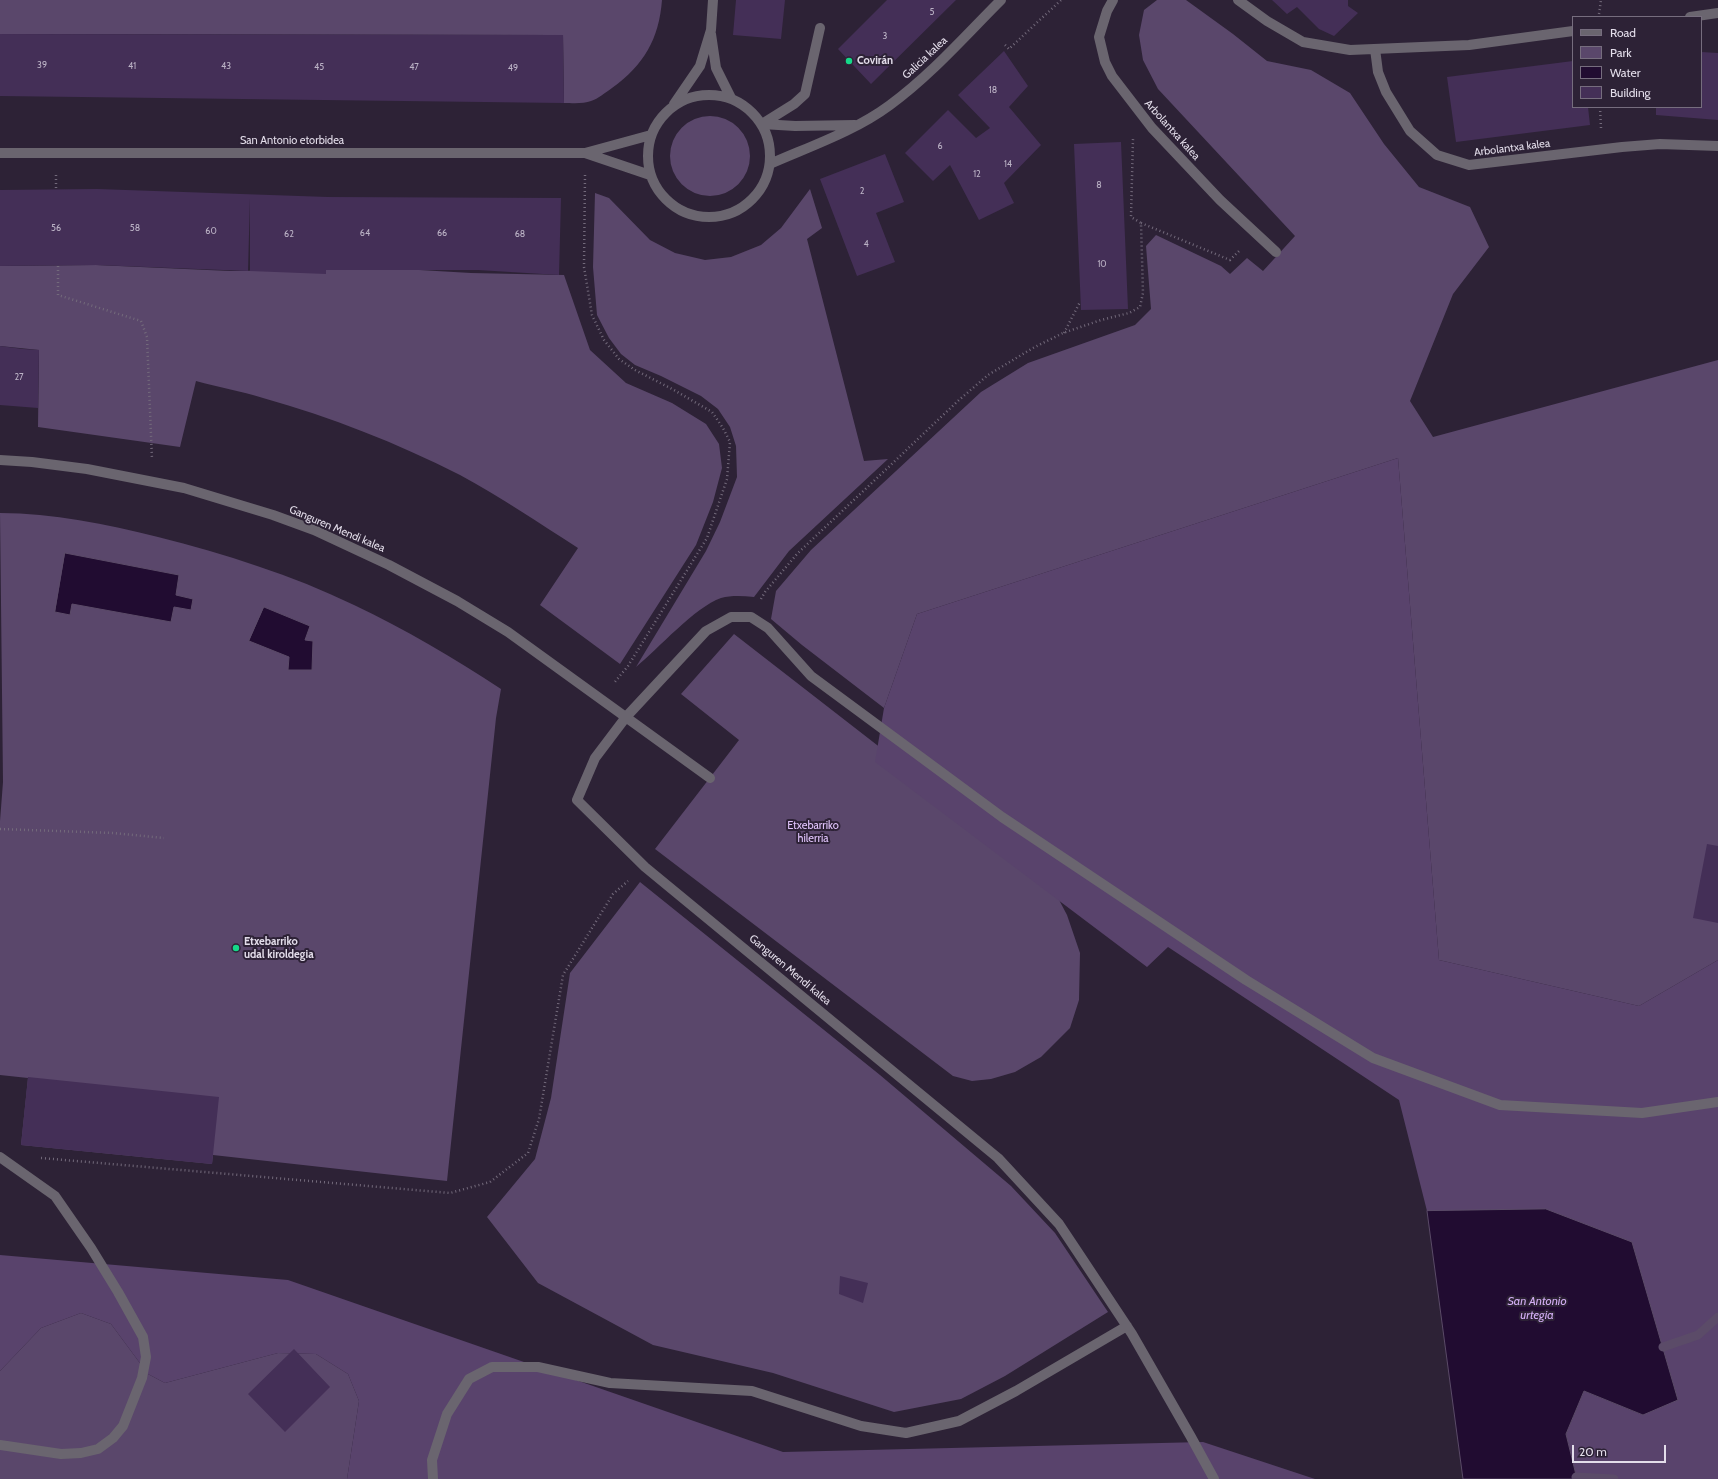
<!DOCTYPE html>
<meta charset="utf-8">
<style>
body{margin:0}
#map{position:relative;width:1718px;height:1479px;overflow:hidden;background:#2d2236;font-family:Cabin,sans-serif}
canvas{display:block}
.legend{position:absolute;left:1572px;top:16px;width:130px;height:92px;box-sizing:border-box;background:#2d2236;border:1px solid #766d7e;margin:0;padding:5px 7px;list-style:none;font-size:12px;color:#e3ddea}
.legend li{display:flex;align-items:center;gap:8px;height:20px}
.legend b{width:20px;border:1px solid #766d7e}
.scale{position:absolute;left:1572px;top:1445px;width:94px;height:18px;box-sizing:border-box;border:2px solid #e3ddea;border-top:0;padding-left:5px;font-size:12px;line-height:14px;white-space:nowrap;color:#e3ddea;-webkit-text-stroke:3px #2d2236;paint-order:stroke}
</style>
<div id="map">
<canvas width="1718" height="1479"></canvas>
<ul class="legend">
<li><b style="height:5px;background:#6a656f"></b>Road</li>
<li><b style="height:11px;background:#5a476b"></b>Park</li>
<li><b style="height:11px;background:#210c31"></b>Water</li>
<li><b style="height:11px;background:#442f57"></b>Building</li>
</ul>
<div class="scale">20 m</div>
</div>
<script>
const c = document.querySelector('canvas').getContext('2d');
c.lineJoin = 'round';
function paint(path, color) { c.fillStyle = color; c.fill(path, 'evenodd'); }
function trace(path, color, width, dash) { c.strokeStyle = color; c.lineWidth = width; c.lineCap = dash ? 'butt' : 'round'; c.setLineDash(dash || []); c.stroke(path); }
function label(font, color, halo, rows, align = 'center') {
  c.font = font + ' Cabin,sans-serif'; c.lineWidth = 4; c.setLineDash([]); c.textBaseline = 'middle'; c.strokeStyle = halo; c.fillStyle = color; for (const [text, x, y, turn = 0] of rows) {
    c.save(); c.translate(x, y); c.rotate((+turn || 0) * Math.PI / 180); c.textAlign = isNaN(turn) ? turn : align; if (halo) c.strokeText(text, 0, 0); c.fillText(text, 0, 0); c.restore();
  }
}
const green = new Path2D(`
 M0 0H662C659 39 644 65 612 88 606 92 598 99 591 101 584 104 572 103 564 103L563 35 0 34Z
 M1157 0H1186L1233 34 1267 61 1311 70 1350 93 1384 144 1419 187 1470 207 1489 247 1453 294 1410 401 1433 437 1718 360V960L1639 1006 1439 960 1398 458 917 614 884 708 802 645 771 619 776 591 811 550 981 392 1028 363 1135 325 1151 309 1146 246 1156 235 1221 266 1230 274 1247 258 1263 271 1295 236 1158 89 1143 60 1139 35 1144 10Z
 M670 156a40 40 0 1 1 80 0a40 40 0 1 1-80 0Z
 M810 189 822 228 807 239 864 461 888 459 789 551 754 597C743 596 732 595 721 598 695 607 658 649 636 667L706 551 720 522 737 477 736 446 730 427 718 409 701 396 661 376 635 365 621 354 609 338 597 315 593 267 595 193 609 198 650 240 675 253 705 260 731 257 761 245 781 228Z
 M96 265 230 271 402 269 471 273 564 275 590 350 626 383 672 403 706 424 719 444 722 468 713 502 696 545 620 664 540 605 578 548C539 523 501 497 460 475 397 443 331 417 263 398 241 391 218 387 196 381L180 447 38 427 39 350 0 346V266Z
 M0 513C53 513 106 524 158 537 225 554 292 575 354 605 405 629 454 658 501 689L496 718 447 1181 213 1155 212 1164 21 1145 28 1078 0 1075V821L3 782Z
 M734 634 1047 877 1067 915 1080 953 1079 1000 1070 1028 1041 1057 1015 1072 991 1079 972 1081 953 1076 655 849 739 740 681 694Z
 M640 882 880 1075 1011 1186 1055 1233 1108 1312 1005 1376 961 1399 894 1412 773 1373 653 1345 538 1283 487 1217 535 1159 551 1098 570 973Z
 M81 1313 111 1324 148 1374 165 1383 278 1353 316 1354 348 1374 359 1401 347 1479H0V1371L41 1328Z`);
const forest = new Path2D(`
 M1398 458 1439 960 1639 1006 1718 960V1479H1577L1566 1434 1584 1391 1643 1415 1546 1209 1427 1211 1399 1100 1168 947 1147 967 875 762 884 708 917 614Z
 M0 1255 288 1280 783 1452 1203 1442 1315 1479H347L359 1401 348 1374 316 1354 278 1353 165 1383 148 1374 111 1324 81 1313 41 1328 0 1371Z`);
const water = new Path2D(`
 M65 553 179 575 176 595 193 599 191 610 174 607 171 622 72 604 70 615 55 612Z
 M264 607 310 626 305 640 313 641 312 670H288L289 657 249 641Z
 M1546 1209 1632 1242 1678 1400 1643 1415 1584 1391 1566 1434 1577 1479H1463L1427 1211Z`);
const stream = new Path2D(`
 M1663 1347 1698 1335 1718 1317
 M1576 1477 1614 1479`);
const building = new Path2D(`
 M736 0H785L781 39 733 35Z
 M887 0H956L871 84 838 49Z
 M1272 0H1348V6L1358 13 1334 36 1319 29 1297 7 1287 14Z
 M0 34 563 35 564 103 0 96Z
 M1004 51 1028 86 1009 107 1041 145 1004 183 1014 203 979 220 950 165 933 181 905 153 948 110 976 138 990 128 958 95Z
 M1701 52 1718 53V120L1656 115V107H1701Z
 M1573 61V107H1588L1590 125 1456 142 1447 77Z
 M1121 142 1128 309 1081 310 1074 144Z
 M885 154 904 202 876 213 895 262 857 276 820 179Z
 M97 189 328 197 561 198 559 275 478 270H326V274L250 271V198L248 271 96 265 0 266V190Z
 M0 346 23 349 39 350 38 408 0 405Z
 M1707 844 1718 846V923L1693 918Z
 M28 1077 219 1097 212 1164 21 1145Z
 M840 1276 868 1283 863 1303 839 1294Z
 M294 1349 330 1387 285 1432 248 1394Z`);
const path = new Path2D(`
 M1599 14 1601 0
 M1005 45 1009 49 1061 0
 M1600 107 1601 128
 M56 175V190
 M585 175 584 267 592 315 604 340 619 359 635 370 674 390 712 412 723 428 730 442 727 479 707 538 628 666 614 683
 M1141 223 1230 260 1241 249
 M58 266V295L141 321 147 337 152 459
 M1064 333 1080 302
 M761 599 765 592 797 554 959 400 988 375 1033 348 1063 333 1101 320 1129 313 1140 307 1143 293 1141 223 1131 217 1133 139
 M0 829 113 833 164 838
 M41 1158 450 1193 490 1182 528 1153 539 1119 563 975 613 894 628 881`);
const minor = new Path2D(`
 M1113 0 1107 11 1099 37 1105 62 1112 76 1152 128 1220 200 1276 252
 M1238 0 1267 21 1303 42 1350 50 1469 45 1573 31
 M1690 17 1718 13
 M711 34 716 68 731 98
 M1375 49 1378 72 1386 92 1410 131 1437 155 1469 165 1622 147 1660 144 1718 146
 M648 156a61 61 0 1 1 122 0a61 61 0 1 1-122 0Z
 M674 104 700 66 711 30 713 0
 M762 124 794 104 805 94 820 28
 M762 124 795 126 855 125
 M0 153H585L651 135
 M585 153 650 175
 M770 164C811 146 855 131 890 105 931 75 965 36 1001 0
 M0 460 32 462 87 469 184 488 273 515 314 530 389 565 457 601 508 632 710 778
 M0 1157 55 1196 91 1248 118 1292 143 1337 146 1357 142 1378 123 1426 113 1438 98 1449 81 1453 61 1454 0 1445
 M433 1479 432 1460 447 1414 469 1379 492 1367H538L610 1383 752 1391 861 1426 906 1433 959 1421 1016 1391 1127 1326
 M1214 1479 1191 1437 1132 1334 1077 1251 1059 1224 998 1158 645 867 577 800 595 758 626 717 706 631 731 617H751L768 628 811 676 1002 817 1246 980 1373 1058 1500 1105 1642 1113 1718 1102`);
const markers = [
 [849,61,4,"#15d989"],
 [236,948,4,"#15d989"]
];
const numberNames = [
 ["5",932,12],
 ["3",885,36],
 ["39",42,65],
 ["41",132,66],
 ["43",226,66],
 ["45",319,67],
 ["47",414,67],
 ["49",513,68],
 ["18",993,90],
 ["6",940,146],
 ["14",1008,164],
 ["12",977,174],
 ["8",1099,185],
 ["2",862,191],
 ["56",56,228],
 ["58",135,228],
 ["60",211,231],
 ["64",365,233],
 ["66",442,233],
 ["62",289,234],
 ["68",520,234],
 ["4",866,244],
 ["10",1102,264],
 ["27",19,377]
];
const streetNames = [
 ["Galicia kalea",925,58,-43],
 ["Arbolantxa kalea",1172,130,48],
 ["San Antonio etorbidea",292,141],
 ["Arbolantxa kalea",1512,148,-7],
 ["Ganguren Mendi kalea",337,529,23],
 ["Ganguren Mendi kalea",790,970,40]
];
const poiNames = [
 ["Covirán",857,61],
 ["Etxebarriko",244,942],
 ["udal kiroldegia",244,955]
];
const parkNames = [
 ["Etxebarriko",813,826],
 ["hilerria",813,839]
];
const waterNames = [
 ["San Antonio",1537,1301],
 ["urtegia",1537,1315]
];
paint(green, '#5a476b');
paint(forest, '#59436c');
paint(water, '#210c31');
trace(water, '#5b4b68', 1);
trace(stream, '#5b4b68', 9);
paint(building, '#442f57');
trace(path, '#736a7b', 2.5, [1, 3]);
trace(minor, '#6a656f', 10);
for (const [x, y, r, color] of markers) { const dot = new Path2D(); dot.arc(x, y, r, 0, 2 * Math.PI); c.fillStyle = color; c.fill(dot); trace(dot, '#2d2236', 1.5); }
label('9px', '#bbb2c5', null, numberNames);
label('11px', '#e3ddea', '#2d2236', streetNames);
label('bold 11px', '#e3ddea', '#2d2236', poiNames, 'left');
label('11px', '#e1c4fc', '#2d2236', parkNames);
label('italic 12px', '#d2aef3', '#2d2236', waterNames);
</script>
